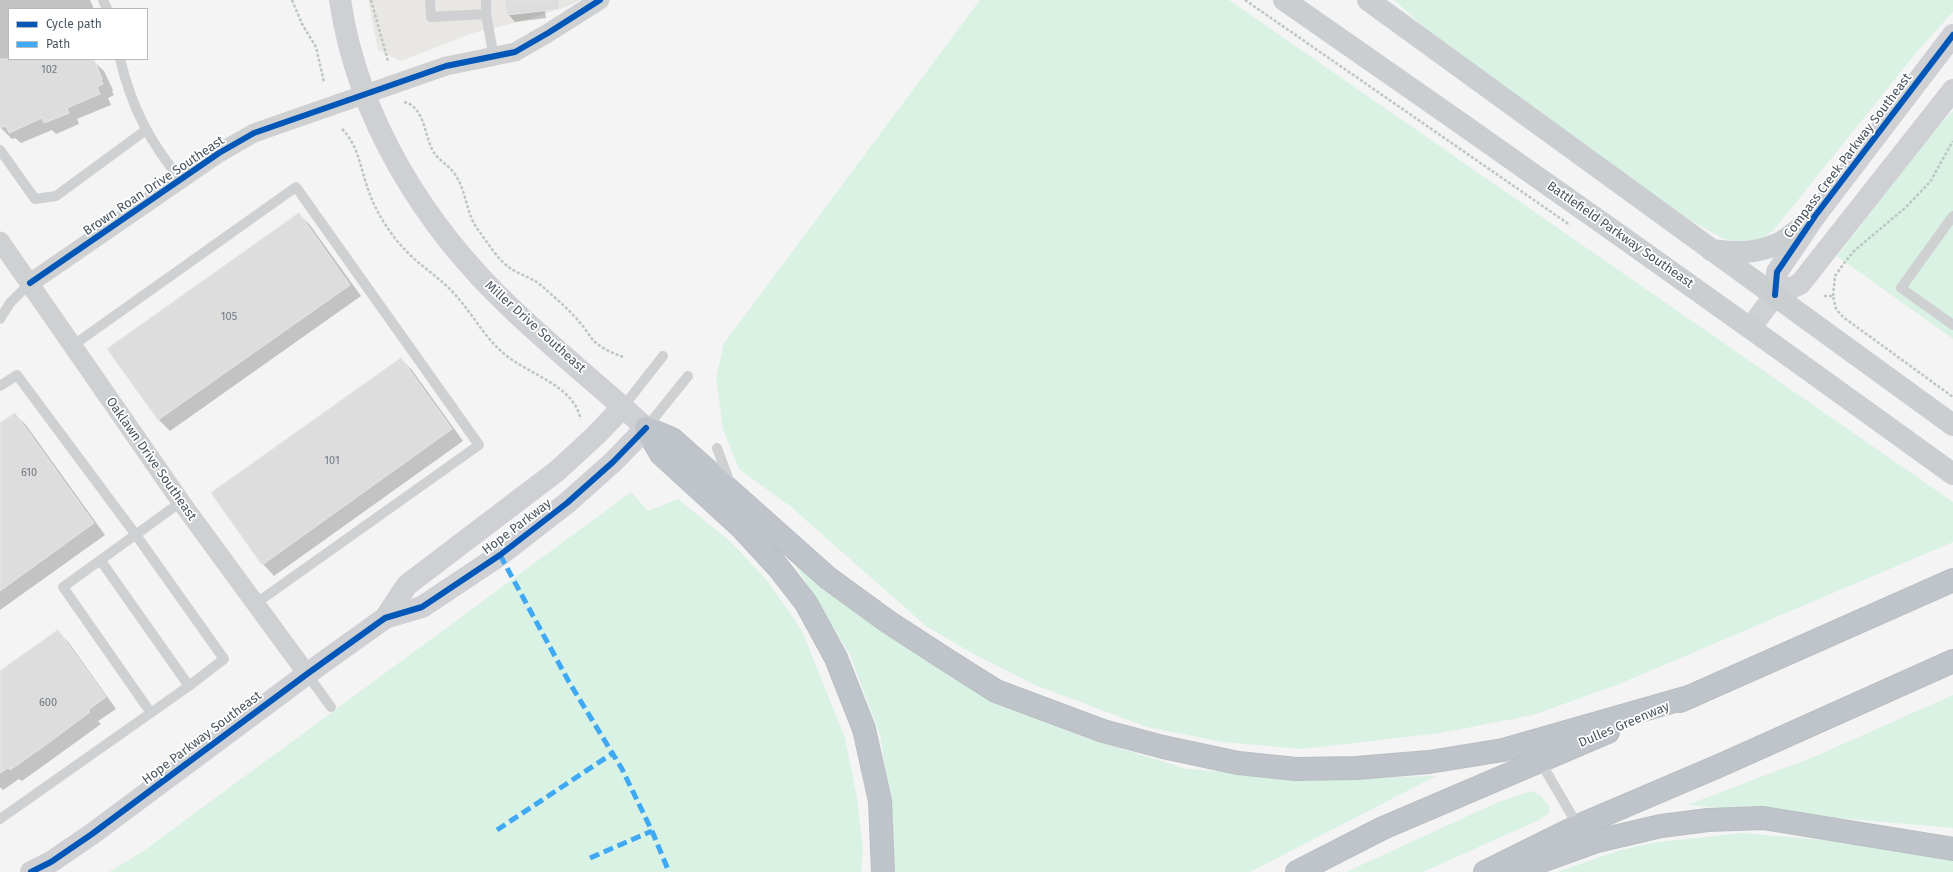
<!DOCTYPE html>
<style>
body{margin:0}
#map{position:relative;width:1953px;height:872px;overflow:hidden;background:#f4f4f4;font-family:"Fira Sans",sans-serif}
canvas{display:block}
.legend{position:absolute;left:8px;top:8px;width:140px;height:52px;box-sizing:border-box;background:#fff;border:1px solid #b7bbc0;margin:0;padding:5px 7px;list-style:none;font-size:12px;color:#4a5661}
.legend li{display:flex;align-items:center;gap:8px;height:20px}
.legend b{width:20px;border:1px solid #b7bbc0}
</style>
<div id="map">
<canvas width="1953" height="872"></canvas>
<ul class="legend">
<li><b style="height:5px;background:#0057b8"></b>Cycle path</li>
<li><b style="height:5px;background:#3fa9f5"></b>Path</li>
</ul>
</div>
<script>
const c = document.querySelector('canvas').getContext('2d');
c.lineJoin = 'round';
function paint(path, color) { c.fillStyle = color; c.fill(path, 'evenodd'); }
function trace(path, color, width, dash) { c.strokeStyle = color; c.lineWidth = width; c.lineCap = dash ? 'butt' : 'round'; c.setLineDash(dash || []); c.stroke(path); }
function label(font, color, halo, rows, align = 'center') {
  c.font = font + ' "Fira Sans",sans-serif'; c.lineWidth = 3.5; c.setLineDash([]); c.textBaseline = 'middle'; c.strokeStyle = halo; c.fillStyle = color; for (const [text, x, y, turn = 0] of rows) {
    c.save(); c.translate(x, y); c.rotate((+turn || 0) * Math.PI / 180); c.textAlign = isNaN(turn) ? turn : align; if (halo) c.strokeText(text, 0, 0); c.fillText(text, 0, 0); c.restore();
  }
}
const commercial = new Path2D(`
 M368 0H581L566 7 518 22 473 33 401 61 378 50Z`);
const green = new Path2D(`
 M980 0H1229L1953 502V542L1619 684 1533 715 1441 733 1302 749 1223 742 1147 727 1035 685 972 653 926 626 790 506 739 469 723 429 716 378 724 343Z
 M1394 0H1953V12L1920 48 1773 231 1761 239 1741 241 1724 239 1674 211 1438 40Z
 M1953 111V339L1837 256 1935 129Z
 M631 492 648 511 678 499 731 542 769 583 802 631 845 738 857 798 863 849 861 872H109L142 852Z
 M796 566 867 619 987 697 1080 736 1187 769 1316 779 1436 776 1250 872H890L892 815 880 735 850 655Z
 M1953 695V828L1687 805 1816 756Z
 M1532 791 1540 795 1549 806V813L1541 819 1423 872H1346L1496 803Z
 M1743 833 1832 841 1953 860V872H1557L1621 850 1658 842Z`);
const shadow = new Path2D(`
 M0 0H90L94 9H9V59H91L104 71 113 90 112 91 114 95 108 98 111 105 77 119 79 124 56 134 52 130 21 143 15 138 12 139 0 127Z
 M506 0H543L546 18 515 22 508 14Z
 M299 214 310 225 361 296 170 431 159 420 109 349Z
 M401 359 412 370 463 441 274 576 263 564 212 493Z
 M15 414 26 425 105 535 0 610V424Z
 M58 631 69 643 116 709 98 721 101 724 54 758 22 781 19 779 3 790 0 787V672Z`);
const building = new Path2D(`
 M505 0H559V9L507 15Z
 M0 59H94L102 79 101 80 103 84 97 87 100 94 67 108 69 113 44 123 42 118 9 133 6 126 0 128Z
 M299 213 350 285 158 420 107 349Z
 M401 358 452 429 262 565 211 493Z
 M15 413 94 523 0 591V423Z
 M58 630 106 697 88 710 90 712 43 747 10 770 8 768 0 773V671Z`);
const path = new Path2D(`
 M292 0 302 24 316 47 324 82
 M371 0 388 61
 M1245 0 1570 225
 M404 102C426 107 424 139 435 154 441 162 451 167 456 176 467 193 466 215 479 231 488 243 498 260 510 268 520 275 533 278 542 286 555 298 570 310 581 324 586 329 589 336 594 341 602 349 613 353 623 357
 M342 129C358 145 360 166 367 186 375 212 391 236 410 255 426 270 444 281 458 298 473 315 484 336 502 352 523 371 560 381 575 405 578 409 579 415 581 419
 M1824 296H1833L1836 309 1843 317 1953 397
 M1833 296 1835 276 1845 262 1854 251 1905 208 1930 182 1953 141`);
const lane = new Path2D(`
 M103 0 107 9
 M430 0 431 17 486 14 494 58
 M486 0V14
 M120 59C132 108 149 141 181 180
 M0 150 35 199 56 196 146 130
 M1953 216 1901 288 1953 325
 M0 319 10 303 30 283
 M72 346 296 187 479 445 255 604
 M0 386 17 375 136 535 224 659 189 686 0 819
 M623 407 663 356
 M646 428 688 376
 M717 448 730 483
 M101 561 189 686
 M307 674 331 707
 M151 713 63 587 181 502
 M1540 761 1578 826`);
const street = new Path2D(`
 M0 241 181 502 307 674
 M30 283 219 153 254 133 446 66 515 52 548 33 600 0`);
const secondary = new Path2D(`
 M1775 295 1777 272 1815 216 1953 35
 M1751 327 1775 295 1800 284 1953 90
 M385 618 407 585 557 471 595 436 623 407
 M31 872 51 862 92 834 307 674 385 618 422 607 500 555 567 503 613 462 646 428C602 388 555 350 512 309 425 227 358 120 340 0`);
const primary = new Path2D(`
 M1284 0C1509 156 1732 314 1953 474
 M1368 0 1953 425
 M1711 250C1734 253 1756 254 1777 244 1791 238 1803 225 1815 216`);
const highway = new Path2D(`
 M646 428 672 439 828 578 887 621 947 660 996 691 1103 731 1163 747 1238 763 1296 769 1356 768 1429 762 1503 750 1692 696
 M646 428 661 454 743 529 778 567 806 603 836 658 864 729 880 801 883 872
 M1680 701 1953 580
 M1517 870 1597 841 1661 826 1708 820 1763 818 1953 849
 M1297 872 1383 828 1608 732
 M1485 872 1578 826 1721 765 1953 661`);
const quiet = new Path2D(`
 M500 555 569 682 622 769 652 831 669 872
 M497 830 613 753
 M590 858 652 831`);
const cycleway = new Path2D(`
 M30 283 219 153 254 133 446 66 515 52 548 33 600 0
 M1775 295 1777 272 1815 216 1953 35
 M31 872 51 862 92 834 307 674 385 618 422 607 500 555 567 503 613 462 646 428`);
const numberNames = [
 ["102",49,70],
 ["105",229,317],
 ["101",332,461],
 ["610",29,473],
 ["600",48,703]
];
const streetNames = [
 ["Compass Creek Parkway Southeast",1848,156,-53],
 ["Brown Roan Drive Southeast",154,186,-34],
 ["Battlefield Parkway Southeast",1620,235,35],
 ["Miller Drive Southeast",535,327,42],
 ["Oaklawn Drive Southeast",151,459,55],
 ["Hope Parkway",517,527,-37],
 ["Dulles Greenway",1624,725,-23],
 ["Hope Parkway Southeast",202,738,-37]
];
paint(commercial, '#e8e7e3');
paint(green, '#d9f2e3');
paint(shadow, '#0003');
paint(building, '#ddddde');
trace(building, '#e5e6e7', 1);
trace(highway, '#b9bec3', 24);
trace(path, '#bcc7c4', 2.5, [3, 2]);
trace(lane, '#ced0d2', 10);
trace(street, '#ced0d2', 19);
trace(secondary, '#ced0d4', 22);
trace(primary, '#caced1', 22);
trace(highway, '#bec4c9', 22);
trace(quiet, '#3fa9f5', 5, [10, 5]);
trace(cycleway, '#0057b8', 6);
label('11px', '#707881', null, numberNames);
label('13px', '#4a5661', '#fff', streetNames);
</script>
